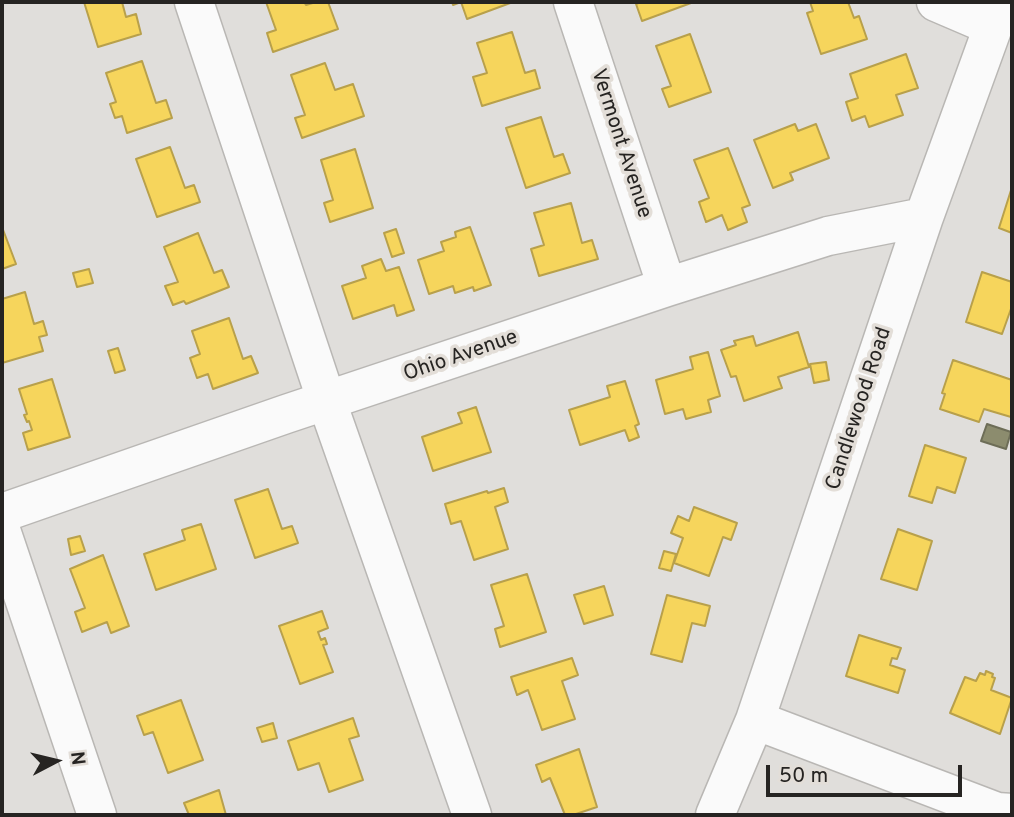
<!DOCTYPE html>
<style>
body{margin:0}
#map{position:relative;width:1014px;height:817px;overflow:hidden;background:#e0dedb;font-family:Overpass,sans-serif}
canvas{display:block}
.frame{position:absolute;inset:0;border:4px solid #262422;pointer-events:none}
.north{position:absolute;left:21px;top:726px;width:70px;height:70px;-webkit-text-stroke:5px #e3ded8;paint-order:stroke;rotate:83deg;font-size:19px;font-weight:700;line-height:28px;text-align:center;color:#262422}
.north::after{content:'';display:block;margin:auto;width:24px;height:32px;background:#262422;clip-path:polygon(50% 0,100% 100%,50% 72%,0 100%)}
.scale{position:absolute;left:766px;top:765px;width:196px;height:32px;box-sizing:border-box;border:4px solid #262422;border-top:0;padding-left:9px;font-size:21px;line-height:24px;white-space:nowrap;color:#262422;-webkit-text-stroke:5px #e3ded8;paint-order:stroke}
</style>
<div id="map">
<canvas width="1014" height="817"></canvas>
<div class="frame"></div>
<div class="north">N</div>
<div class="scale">50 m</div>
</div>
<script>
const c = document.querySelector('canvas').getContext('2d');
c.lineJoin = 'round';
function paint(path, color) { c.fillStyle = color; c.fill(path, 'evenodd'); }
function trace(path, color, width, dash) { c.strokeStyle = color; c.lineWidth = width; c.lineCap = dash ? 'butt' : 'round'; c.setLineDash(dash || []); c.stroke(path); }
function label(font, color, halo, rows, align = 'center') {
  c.font = font + ' Overpass,sans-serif'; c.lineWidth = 7; c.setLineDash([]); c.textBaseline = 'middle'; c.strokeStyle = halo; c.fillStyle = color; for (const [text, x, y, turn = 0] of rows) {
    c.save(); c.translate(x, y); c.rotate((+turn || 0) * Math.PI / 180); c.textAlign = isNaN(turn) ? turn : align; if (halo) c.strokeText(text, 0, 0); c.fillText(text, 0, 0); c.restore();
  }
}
const homes = new Path2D(`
 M84 2H122L126 17 136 14 141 34 98 47Z
 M266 2H304L306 5 316 2H328L338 29 273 52 267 33 276 30Z
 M452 2H513L467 19 461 2 453 5Z
 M641 2H691V3L642 21 636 4Z
 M810 2H848L854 18 859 16 867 39 821 54 807 13 813 11Z
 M512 32 525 73 535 70 540 88 482 106 473 77 487 73 477 43Z
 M690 34 711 92 669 107 662 89 671 86 656 46Z
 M906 54 918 88 896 95 903 115 869 127 865 116 852 121 846 102 858 98 850 74Z
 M142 61 156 103 166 100 172 118 127 133 122 116 115 118 110 104 116 102 106 73Z
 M325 63 335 90 353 84 364 116 302 138 295 118 305 115 291 75Z
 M541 117 554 157 563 154 570 173 526 188 506 128Z
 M795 124 798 131 816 124 829 158 790 173 793 180 773 188 754 140Z
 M170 147 185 188 194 185 200 202 157 217 136 159Z
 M728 148 750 205 742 208 747 222 728 230 722 215 706 222 699 202 709 198 694 160Z
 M355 149 373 208 330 222 324 203 333 200 321 160Z
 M1012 187V233L999 228Z
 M571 203 582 243 592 240 598 259 539 276 531 249 544 245 534 213Z
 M2 227 16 264 2 269Z
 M470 227 491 285 474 291 473 287 455 293 453 286 429 294 418 260 444 251 441 242 456 237 455 232Z
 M396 229 404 253 392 257 384 233Z
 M198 233 214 273 222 270 229 287 186 304 184 301 173 305 165 286 178 282 164 247Z
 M381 259 386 271 399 267 414 310 397 316 394 305 353 319 342 286 366 278 362 266Z
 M89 269 93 283 77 287 73 273Z
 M982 272 1012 282V306L1002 334 966 322Z
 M25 292 34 324 43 321 47 335 39 337 43 351 2 363V299Z
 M229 318 243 359 251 356 258 373 213 389 208 374 197 378 190 358 200 354 192 331Z
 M798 332 809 367 778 377 782 388 744 401 736 376 731 377 721 350 736 345 734 341 753 336 756 346Z
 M118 348 125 370 115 373 108 351Z
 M708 352 720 396 708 400 711 412 686 419 683 409 665 414 656 380 693 369 690 357Z
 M953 360 1012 380 1011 417 984 409 979 422 940 409 945 394 942 393Z
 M826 362 829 380 814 383 810 364Z
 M52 379 70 437 28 450 23 433 32 430 29 421 27 422 24 415 27 414 19 389Z
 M625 381 639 424 635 426 639 437 629 441 625 430 580 445 569 410 610 397 607 386Z
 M476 407 491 452 433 471 422 437 462 423 458 413Z
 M925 445 966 458 955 493 937 487 932 503 909 496Z
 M504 488 508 502 495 507 508 549 474 560 461 521 451 524 445 504 487 491 488 493Z
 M268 489 282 529 292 526 298 543 255 558 235 500Z
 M694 507 737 523 731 540 723 537 709 576 674 563 683 538 671 533 678 516 689 521Z
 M201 524 216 569 156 590 144 554 185 540 182 530Z
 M898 529 932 541 917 590 881 579Z
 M80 536 85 551 71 555 68 539Z
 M664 551 676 554 671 571 659 568Z
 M103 555 129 626 111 633 107 622 82 632 75 612 85 608 70 569Z
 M527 574 546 632 500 647 495 629 504 626 491 585Z
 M604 586 613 615 584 624 574 595Z
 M667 595 710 606 705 626 692 623 682 662 651 654Z
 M322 611 328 628 318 632 321 640 325 638 327 644 323 645 333 672 300 684 279 626Z
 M859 635 901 648 897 659 892 658 890 665 905 670 898 693 846 676Z
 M572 658 578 675 562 681 575 719 542 730 528 690 517 695 511 677Z
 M986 671 993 674 992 677 995 678 991 690 1012 698 1000 734 950 713 965 677 976 681 980 673 985 675Z
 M181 700 203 760 168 773 153 732 144 735 137 716Z
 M353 718 359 736 349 739 363 780 329 792 319 763 298 770 288 741Z
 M273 723 277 738 262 742 257 728Z
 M579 749 597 807 573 815H565L550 778 542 782 536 765Z
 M219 790 226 815H189L184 803Z`);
const industry = new Path2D(`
 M987 424 1011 432 1006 449 981 441Z`);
const minor = new Path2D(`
 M194 2 327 402 472 815
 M573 2 667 287
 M936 2 992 26
 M2 513 286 414 667 287 828 236 924 217
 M2 533 97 815
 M755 720 997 812 1012 813
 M715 815 755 720 924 217 1002 2`);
const streetNames = [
 ["Vermont Avenue",620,144,72],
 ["Ohio Avenue",461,357,-19],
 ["Candlewood Road",860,409,-72]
];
paint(homes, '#f6d55c');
trace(homes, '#b8a04b', 2);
paint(industry, '#8c8c6e');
trace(industry, '#6d6d57', 2);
trace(minor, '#b9b7b4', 41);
trace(minor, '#fafafa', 38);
label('21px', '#262422', '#e3ded8', streetNames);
</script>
